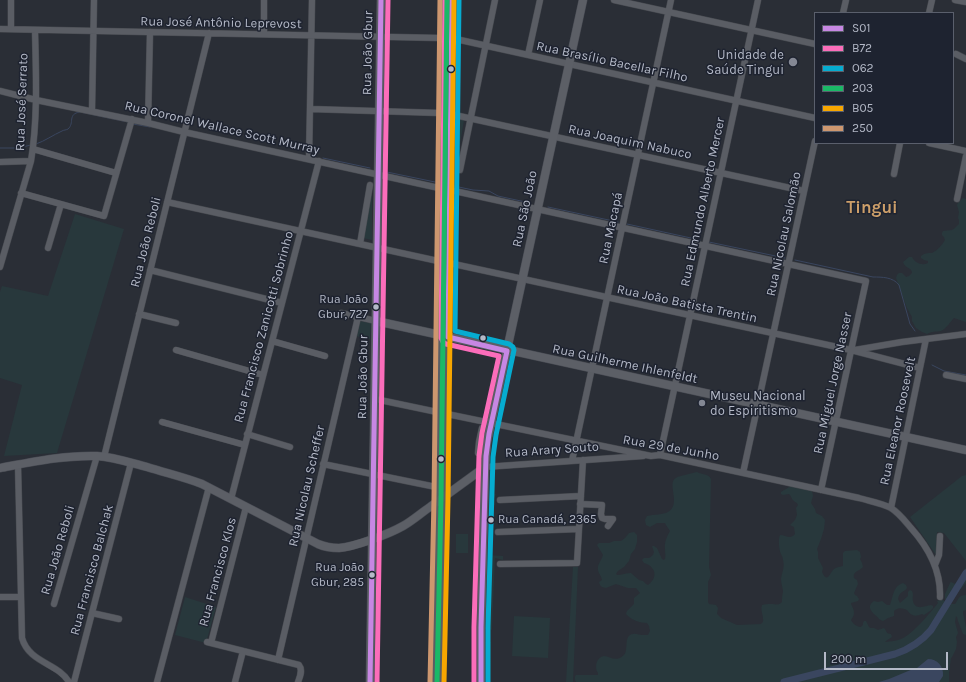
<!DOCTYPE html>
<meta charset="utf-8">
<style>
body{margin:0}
#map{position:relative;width:966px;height:682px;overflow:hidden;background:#2a2e36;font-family:Karla,sans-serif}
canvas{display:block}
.legend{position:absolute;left:814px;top:12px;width:140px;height:132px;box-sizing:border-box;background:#1e2330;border:1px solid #5a5f6c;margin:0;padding:5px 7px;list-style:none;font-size:12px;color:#b4b9c7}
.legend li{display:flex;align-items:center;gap:8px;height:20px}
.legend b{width:20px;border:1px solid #5a5f6c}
.scale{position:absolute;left:824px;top:652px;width:124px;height:18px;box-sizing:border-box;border:2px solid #b4b9c7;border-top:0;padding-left:5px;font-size:12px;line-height:14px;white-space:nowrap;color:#b4b9c7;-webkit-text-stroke:3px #1e2330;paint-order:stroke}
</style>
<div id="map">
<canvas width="966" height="682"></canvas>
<ul class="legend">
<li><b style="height:5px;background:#c787e3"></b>S01</li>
<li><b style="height:5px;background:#fb6dba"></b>B72</li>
<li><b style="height:5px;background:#06acd0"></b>O62</li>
<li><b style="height:5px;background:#1ab867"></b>203</li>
<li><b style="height:5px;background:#f7a600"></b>B05</li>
<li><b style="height:5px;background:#cd976f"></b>250</li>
</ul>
<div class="scale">200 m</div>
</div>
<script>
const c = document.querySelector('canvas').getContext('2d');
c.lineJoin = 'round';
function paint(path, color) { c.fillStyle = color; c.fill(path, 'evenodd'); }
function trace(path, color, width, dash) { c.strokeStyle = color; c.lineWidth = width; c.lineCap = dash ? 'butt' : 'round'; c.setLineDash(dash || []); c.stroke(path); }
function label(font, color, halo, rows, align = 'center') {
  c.font = font + ' Karla,sans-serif'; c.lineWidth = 3; c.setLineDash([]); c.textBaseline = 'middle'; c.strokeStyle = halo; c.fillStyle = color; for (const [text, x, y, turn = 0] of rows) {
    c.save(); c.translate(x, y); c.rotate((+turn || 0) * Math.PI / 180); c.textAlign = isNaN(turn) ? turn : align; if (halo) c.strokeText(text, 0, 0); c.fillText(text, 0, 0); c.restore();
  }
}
const green = new Path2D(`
 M454 119 464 120 460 144 459 147H455L454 145Z
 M372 189V240L363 238Z
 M963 198 966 199V322L954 318C950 322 947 328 941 331 936 332 932 331 927 334L922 332 916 328 912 321V317L907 308 896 278 897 275 899 273H902L906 277 909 276 912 273C912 267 905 269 903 262L909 257H912C915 263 922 266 928 263V261L924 260 921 258V256C925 253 927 253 932 253 938 250 942 245 945 240L944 237 942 235V233L943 231 952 230 955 228 959 224V220L958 218 959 212 957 205 958 203Z
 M75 214 124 229 57 453 4 456 22 385 0 378V292L2 286 48 296Z
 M360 321 371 323 370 339 356 336Z
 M489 471H492L491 494H496L494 499 495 505 490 507V525L494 526 492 531 493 537 489 540V555L503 556V560L495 558 492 630 485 629Z
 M697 472C702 475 708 473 711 479L709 567 711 575 708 582V602L709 604 716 605 718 608 717 614 721 618 737 625 761 624 763 622C764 616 760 611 762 605 765 604 768 604 771 604 776 604 778 606 782 602 782 598 782 595 783 592 783 588 781 584 781 579 782 572 785 567 783 560 782 554 783 559 781 554 779 550 778 539 780 535 786 535 790 540 795 534L794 527 790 525 795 520 797 515 796 508 798 505C797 502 794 502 792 499 791 497 791 496 789 494L783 495 781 494V492L791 486 809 488 812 491 813 496 811 503 815 509 816 513 822 516 825 520 824 529 821 539 817 549 818 552V558L823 568 822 572C827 583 829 575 833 570 836 567 839 567 843 566V553L845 551 857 550 860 552 861 557 860 559 862 563 863 567C860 571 852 571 854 578L857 580 858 584 854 593 855 595 857 596 859 599 858 601 851 603V604C854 610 856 614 851 620 853 624 857 627 861 627L863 625V623L864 621H866L869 627 870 628H874L878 630 884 628C887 631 886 634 891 634L892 637 886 641 885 642C891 641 896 641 901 639 913 634 930 613 938 603L937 601 942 599 950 606 951 604H955C959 599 958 595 966 595V610L963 611V613L966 627V635L963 634 958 621 957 617 956 616 955 622 958 633 956 637 957 642 956 649 952 657 951 658 949 673V682H576C575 680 574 677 576 675H598V673C594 668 596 657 604 656 610 656 616 663 624 655 629 650 623 635 633 634 636 633 639 635 642 635 642 635 648 635 648 635L650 631 649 626 647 623C640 623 631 620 626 614L627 611 634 604V598L640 593 636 588H628L616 584 606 588 602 587 600 585 599 582 602 580C601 575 597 572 598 567 598 564 602 559 603 555L597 545 599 543H609L614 541H621L625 538 629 533 634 532 637 535V542L635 549 631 554 629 561 624 567 618 571 616 574 617 575C622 575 626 573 631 573L639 580 643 581 646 584 648 585C654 581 657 573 652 568 650 565 647 564 644 563L642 560 644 558H649L653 555 654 552 652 546H654L657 548 662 559 664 560 665 559C666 555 665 554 665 549 664 543 667 536 670 531L666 525 665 523H657L650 527 646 525 645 520 647 516C654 514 663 515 668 512 682 504 666 483 676 478 678 476 682 476 685 475 689 474 692 473 697 472Z
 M966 475V561L944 533 937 532 936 555 910 517 962 476Z
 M456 534H468V553H456Z
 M573 567H578L573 682H566Z
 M966 567V583L961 589 954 592 947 600 945 599V594L950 583 951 582 955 584 959 580Z
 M903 583 906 585 907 588C904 593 900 590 898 599L900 603 908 596V592L910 590 912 591C914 595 912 597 913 601 915 611 925 606 931 605L933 606V608L930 611 924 615 922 614C915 617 911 616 907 610 902 608 898 607 894 611V616L888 618 883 621C879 620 879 618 875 615 870 610 867 606 874 601L878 602 882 601 887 605H890C893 597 893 586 903 583Z
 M185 597 216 607 206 643 175 635Z
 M514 616 550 618 548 658 512 656Z
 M485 642H491L490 682H486Z`);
const water = new Path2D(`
 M928 659C937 659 944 666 943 676L939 682H879L889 679 913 669 917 668Z`);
const stream = new Path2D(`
 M133 124 150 127
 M36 144C45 141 53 135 62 131 63 130 67 130 68 129 75 123 67 114 80 112L128 122
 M0 148H18L31 145
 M323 158 370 168
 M382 171 435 182
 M454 186 473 190 489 191 498 196 530 203
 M548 207 618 222
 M627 224 700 240
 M709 242 785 258
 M795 260 873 277C882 277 893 277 899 285L910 324 915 331
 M932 365 944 371 966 375`);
const river = new Path2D(`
 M784 682 895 654C910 649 921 642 931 630L966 573`);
const minor = new Path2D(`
 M614 0 815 44
 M955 0 966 2
 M843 13 846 0
 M929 13 932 0
 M0 29 441 38
 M11 29V0
 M264 34V0
 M451 38 815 118
 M956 54 966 59
 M528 55 540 0
 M0 91 36 100 148 123 184 132 439 188
 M310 109 440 113 450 114 804 191
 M92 111 94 0
 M148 123 150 32
 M929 143 966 151
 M33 149 116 173
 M309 159 312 0
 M0 162 31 161
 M460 170 495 0
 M894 174 900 143
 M450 190 866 281 821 490
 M21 193 104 216 132 119
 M957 199 966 156
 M167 202 438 261
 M360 244 370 185
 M48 248 61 204
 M449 263 851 350 920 368
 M0 267 31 161C38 118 36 73 35 30
 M150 270 282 303
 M341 313 376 321
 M139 314 176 323
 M272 341 325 356
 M176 350 263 375
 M855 350 902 342 966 334
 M946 375 966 379
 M375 399 437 412
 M447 414 651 456 660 455 859 498C869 501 882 503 891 508 899 513 905 521 911 528 928 547 941 570 940 597
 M162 422 245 445
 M482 428 479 442 478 453 486 456
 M247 434 290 447
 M660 455 758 0
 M104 457 209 33
 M572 461 671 0
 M323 464 436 487
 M18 465 22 638C29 663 58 663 69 682
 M485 467 643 456
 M743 473 815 141
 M231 499 319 161
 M500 500 581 496
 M580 504 602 505 601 514 602 518 605 519H613L608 526
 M891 508 926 339
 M498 532 579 529
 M500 564 577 563 583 460
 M935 565 939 555 940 536
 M0 597H21
 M54 604 97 456
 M92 613 119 619
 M207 642 299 665C303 670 300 677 298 682
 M211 643 246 507
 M278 660 358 317
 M74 682 131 463
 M157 682 209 487
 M235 682 243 651
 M432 682 436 487 442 0
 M442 682 452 0`);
const major = new Path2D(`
 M376 321 966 450
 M0 468C32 462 64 455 97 456 114 457 131 463 147 467 166 473 184 477 202 484L318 544C325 547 331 548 339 548 354 547 389 534 403 526 412 521 421 513 430 507 449 493 467 480 485 467
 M370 682 381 0
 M481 682V627L485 467 487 442 583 0`);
const bus1 = new Path2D(`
 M448 337 452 0
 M448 337 507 351
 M370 682 381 0
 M481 682V627L486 456 489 434 507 351`);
const bus2 = new Path2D(`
 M445 0 441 338 443 342 446 344 499 356 482 433 479 456 474 627V682
 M377 682 388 0`);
const bus3 = new Path2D(`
 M459 0 455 331 509 344 513 347 514 350 496 435 493 457 488 627V682`);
const bus4 = new Path2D(`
 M437 682 441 499 447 0`);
const bus5 = new Path2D(`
 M444 682 448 499 454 0`);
const bus6 = new Path2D(`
 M430 682 434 499 440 0`);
const markers = [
 [793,62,5,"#848894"],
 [451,69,3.5,"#b4b9c7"],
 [376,307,3.5,"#b4b9c7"],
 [483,338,3.5,"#b4b9c7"],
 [702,403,4,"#848894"],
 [441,459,3.5,"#b4b9c7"],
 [491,520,3.5,"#b4b9c7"],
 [372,575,3.5,"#b4b9c7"]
];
const busNames = [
 ["Rua João",368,300],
 ["Gbur, 727",368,315],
 ["Rua Canadá, 2365",498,520,"left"],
 ["Rua João",364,568],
 ["Gbur, 285",364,583]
];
const streetNames = [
 ["Rua José Antônio Leprevost",221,23,1],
 ["Rua João Gbur",368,53,-89],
 ["Rua Brasílio Bacellar Filho",612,62,12],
 ["Rua José Serrato",22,102,-88],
 ["Rua Coronel Wallace Scott Murray",222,128,13],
 ["Rua Joaquim Nabuco",630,142,12],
 ["Rua Edmundo Alberto Mercer",703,202,-78],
 ["Rua São João",525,209,-78],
 ["Rua Macapá",611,228,-78],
 ["Rua Nicolau Salomão",784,234,-78],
 ["Rua João Reboli",146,242,-76],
 ["Rua João Batista Trentin",687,304,12],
 ["Rua Francisco Zanicotti Sobrinho",264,327,-75],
 ["Rua Guilherme Ihlenfeldt",625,364,12],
 ["Rua João Gbur",363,377,-89],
 ["Rua Miguel Jorge Nasser",833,383,-78],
 ["Rua Eleanor Roosevelt",898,421,-78],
 ["Rua 29 de Junho",671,448,10],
 ["Rua Arary Souto",552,450,-4],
 ["Rua Nicolau Scheffer",307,486,-77],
 ["Rua João Reboli",58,550,-74],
 ["Rua Francisco Balchak",92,570,-75],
 ["Rua Francisco Klos",218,572,-75]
];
const poiNames = [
 ["Unidade de",784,55],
 ["Saúde Tingui",784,70],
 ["Museu Nacional",710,396,"left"],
 ["do Espiritismo",710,411,"left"]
];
const districtNames = [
 ["Tingui",872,208]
];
paint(green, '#28383c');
paint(water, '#3a465f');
trace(stream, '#3a465f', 1);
trace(river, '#3a465f', 7);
trace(minor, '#46494f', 7);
trace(major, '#484b53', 9);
trace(minor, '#5a5d64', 6);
trace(major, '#5c5f66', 8);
trace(bus1, '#c787e3', 5);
trace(bus2, '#fb6dba', 5);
trace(bus3, '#06acd0', 5);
trace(bus4, '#1ab867', 5);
trace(bus5, '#f7a600', 5);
trace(bus6, '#cd976f', 5);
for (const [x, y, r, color] of markers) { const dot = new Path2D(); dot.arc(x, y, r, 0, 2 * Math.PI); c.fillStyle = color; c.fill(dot); trace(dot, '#1e2330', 1.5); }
label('12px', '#b4b9c7', '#1e2330', busNames, 'right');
label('13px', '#b4b9c7', '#1e2330', streetNames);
label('13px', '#b4b9c7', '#1e2330', poiNames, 'right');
label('bold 17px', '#cd9f69', '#1e2330', districtNames);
</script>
